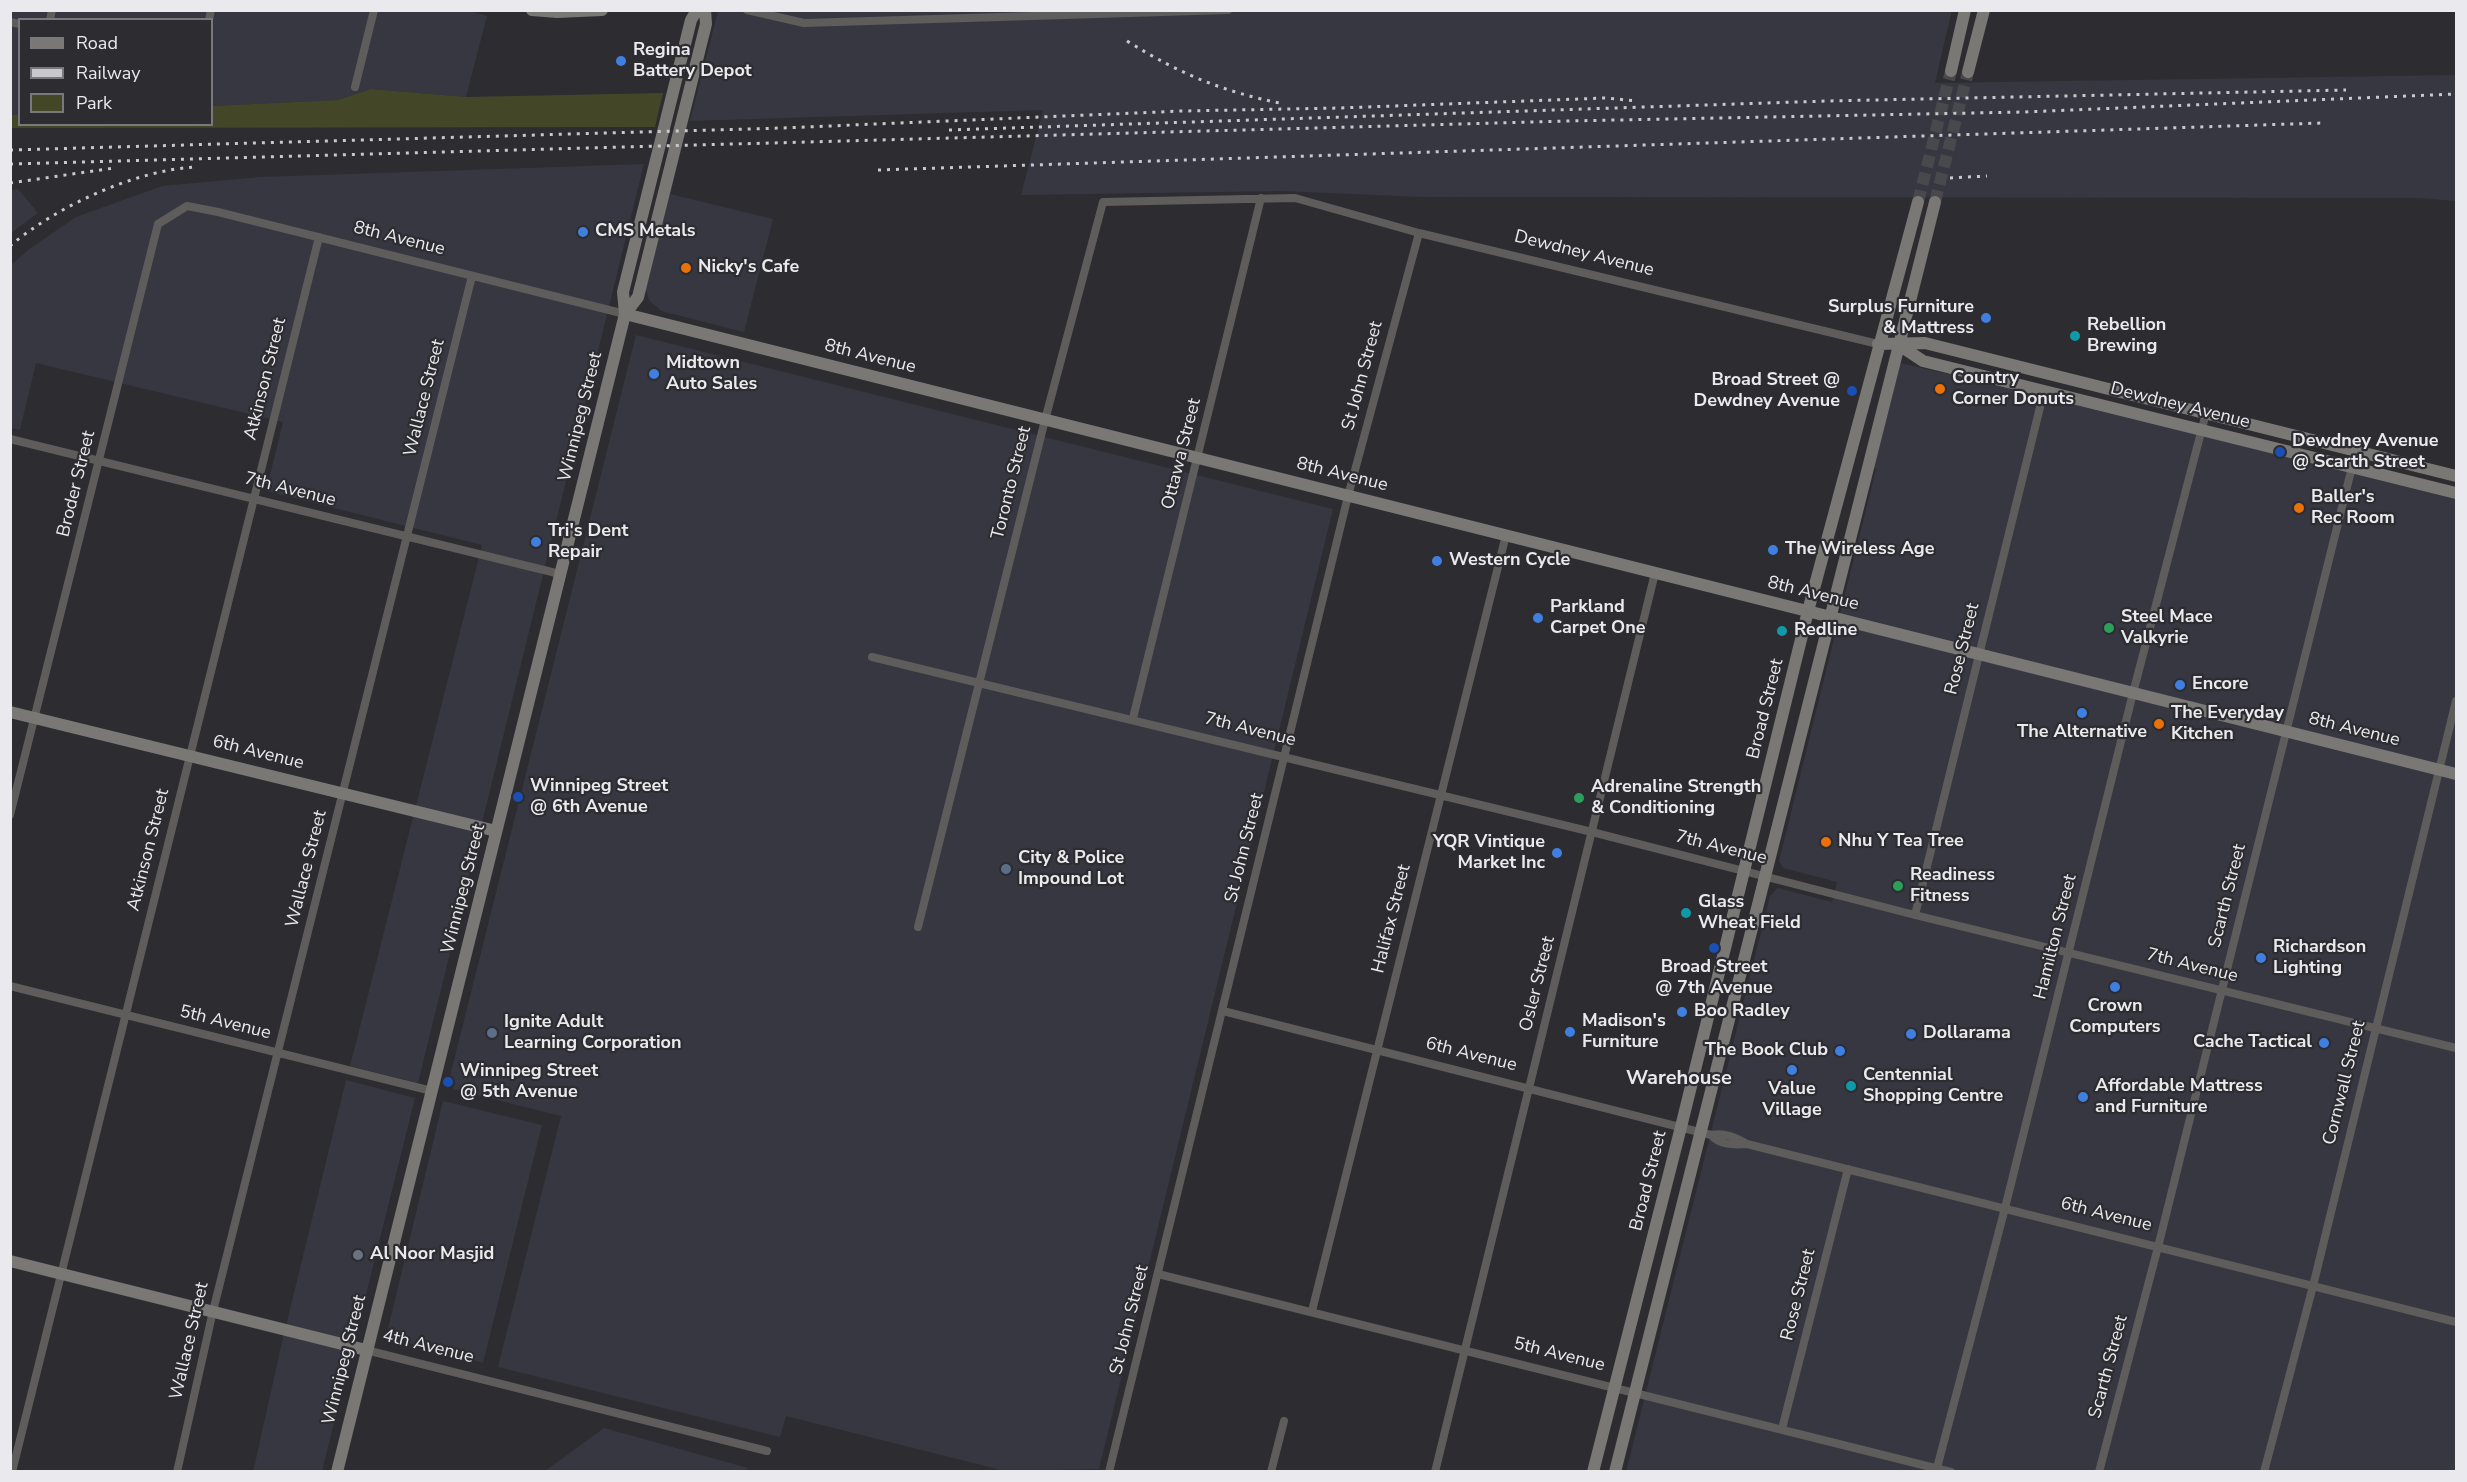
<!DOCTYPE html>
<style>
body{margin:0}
#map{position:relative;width:2467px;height:1482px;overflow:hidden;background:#2c2c31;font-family:"Nunito Sans",sans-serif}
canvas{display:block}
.frame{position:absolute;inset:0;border:12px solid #eaeaee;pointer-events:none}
.legend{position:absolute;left:18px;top:18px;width:195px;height:108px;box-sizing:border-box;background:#2c2c31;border:2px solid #78787d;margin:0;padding:8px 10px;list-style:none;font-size:18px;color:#eaeaee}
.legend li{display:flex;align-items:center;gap:12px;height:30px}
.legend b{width:30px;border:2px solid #78787d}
</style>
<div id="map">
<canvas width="2467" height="1482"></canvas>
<div class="frame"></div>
<ul class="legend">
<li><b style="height:8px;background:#7a7875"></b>Road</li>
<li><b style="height:8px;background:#c9c9cd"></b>Railway</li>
<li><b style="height:16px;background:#434728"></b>Park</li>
</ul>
</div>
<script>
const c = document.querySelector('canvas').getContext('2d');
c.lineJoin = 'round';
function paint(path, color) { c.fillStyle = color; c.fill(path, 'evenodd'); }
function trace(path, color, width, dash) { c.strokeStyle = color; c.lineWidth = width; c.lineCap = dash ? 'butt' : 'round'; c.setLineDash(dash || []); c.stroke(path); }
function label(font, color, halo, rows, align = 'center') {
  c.font = font + ' "Nunito Sans",sans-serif'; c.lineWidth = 4.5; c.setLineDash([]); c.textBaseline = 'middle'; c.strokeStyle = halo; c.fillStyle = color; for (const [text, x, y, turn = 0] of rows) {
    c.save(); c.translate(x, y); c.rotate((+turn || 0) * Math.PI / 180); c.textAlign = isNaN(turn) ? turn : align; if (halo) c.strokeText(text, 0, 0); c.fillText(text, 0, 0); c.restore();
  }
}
const built = new Path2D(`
 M465 10 487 16 466 97 371 89 338 100 212 106V20H20L19 115H11L10 11Z
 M1952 10 1935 83 2456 75V201L2419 198 1421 197 1282 191 1021 195 1043 110 690 121 718 11Z
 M644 164 418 1083 350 1066 482 545 266 491 283 422 36 363 20 430 11 428V265L28 250 76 217 162 186 261 177Z
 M18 189 38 213 11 233V190Z
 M670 194 773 219 744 332 661 311 649 300 646 290Z
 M636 335 1333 509 1099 1469 1005 1471 786 1416 780 1437 498 1367 561 1116 453 1089 455 1082 449 1080Z
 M1900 363 1966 378 1967 374 2456 498V1471L1626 1472 1770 896 1778 888 1832 902 1837 882 1783 868 1779 861 1876 469 1874 468Z
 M346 1080 415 1098 322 1471 253 1472 282 1342Z
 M443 1101 542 1125 483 1363 386 1337Z
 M604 1428 748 1468 745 1472 545 1471Z`);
const green = new Path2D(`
 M371 89 466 97 663 93 655 127 11 128V115H19L20 124H212V106L338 100Z`);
const secondaryTunnel = new Path2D(`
 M1918 202 1951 71
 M1935 202 1968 72`);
const street = new Path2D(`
 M747 10 804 23 1228 10
 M50 20 52 10
 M209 20 211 10
 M10 22 20 24
 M355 87 374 10
 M10 439 560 574
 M872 657 1592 832 1915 915 2456 1048
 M1133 718 1261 198
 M10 815 158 224 187 206 218 212 625 314
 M1915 915 2044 391
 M918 927 1045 420 1103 202 1295 198 1419 233 1878 344
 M10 986 432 1091
 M1223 1011 1711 1135C1724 1132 1735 1137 1747 1144L2456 1322
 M1711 1135C1720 1145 1733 1145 1746 1144
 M1158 1274 1951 1472
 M1312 1311 1506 535
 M366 1350 767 1451
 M1782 1429 1848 1169
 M1937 1468 2005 1208 2133 693 2206 413
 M12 1472 319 237
 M177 1472 213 1311 472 276
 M1109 1472 1348 496 1419 233
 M1271 1472 1284 1421
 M1435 1472 1655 573
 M2099 1472 2158 1247 2352 467
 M2264 1472 2313 1286 2456 701`);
const secondary = new Path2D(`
 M532 10 557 12 602 10
 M1951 71 1965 10
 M1968 72 1984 10
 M625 314 2456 774
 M625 314 638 297 706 24 705 10
 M1878 344 1925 343 2456 476
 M1899 345 1923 361 2456 493
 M10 712 496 831
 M10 1261 366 1350
 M337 1472 625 314 623 292 691 20 697 10
 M1593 1472 1681 1127 1808 611 1918 202
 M1615 1472 1935 202`);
const rail = new Path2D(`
 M1127 41C1182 75 1221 91 1284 104
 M949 130 1827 101 2346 90
 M10 150 782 128 1182 111 1340 108 1605 98 1638 101
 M10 164 1567 121 2023 112 2456 94
 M878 170 2322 123
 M1950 178 1987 176
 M10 183 114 168
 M10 246C57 206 134 171 194 167`);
const markers = [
 [621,61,6,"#3f7fe0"],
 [583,232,6,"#3f7fe0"],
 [686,268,6,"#e8710a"],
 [1986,318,6,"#3f7fe0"],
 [2075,336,6,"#0f9aa8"],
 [654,374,6,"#3f7fe0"],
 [1940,389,6,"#e8710a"],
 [1852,391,6,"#1a4fb4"],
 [2280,452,6,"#1a4fb4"],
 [2299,508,6,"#e8710a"],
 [536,542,6,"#3f7fe0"],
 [1773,550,6,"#3f7fe0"],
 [1437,561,6,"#3f7fe0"],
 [1538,618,6,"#3f7fe0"],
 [2109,628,6,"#2e9e5b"],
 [1782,631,6,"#0f9aa8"],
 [2180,685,6,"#3f7fe0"],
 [2082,713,6,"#3f7fe0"],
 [2159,724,6,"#e8710a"],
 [518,797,6,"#1a4fb4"],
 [1579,798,6,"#2e9e5b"],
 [1826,842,6,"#e8710a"],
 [1557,853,6,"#3f7fe0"],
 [1006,869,6,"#5c6f8a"],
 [1898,886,6,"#2e9e5b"],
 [1686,913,6,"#0f9aa8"],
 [1714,948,6,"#1a4fb4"],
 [2261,958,6,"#3f7fe0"],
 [2115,987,6,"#3f7fe0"],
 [1682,1012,6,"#3f7fe0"],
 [1570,1032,6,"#3f7fe0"],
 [492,1033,6,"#5c6f8a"],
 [1911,1034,6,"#3f7fe0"],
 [2324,1043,6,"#3f7fe0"],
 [1840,1051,6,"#3f7fe0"],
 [1792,1070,6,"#3f7fe0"],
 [448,1082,6,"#1a4fb4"],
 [1851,1086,6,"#0f9aa8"],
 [2083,1097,6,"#3f7fe0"],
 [358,1255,6,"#6b7280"]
];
const poiNames = [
 ["Regina",633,51],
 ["Battery Depot",633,72],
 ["CMS Metals",595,232],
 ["Nicky's Cafe",698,268],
 ["Surplus Furniture",1974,308,"right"],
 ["& Mattress",1974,329,"right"],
 ["Rebellion",2087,326],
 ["Brewing",2087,347],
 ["Midtown",666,364],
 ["Auto Sales",666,385],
 ["Country",1952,379],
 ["Corner Donuts",1952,400],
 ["Broad Street @",1840,381,"right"],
 ["Dewdney Avenue",1840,402,"right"],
 ["Dewdney Avenue",2292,442],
 ["@ Scarth Street",2292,463],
 ["Baller's",2311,498],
 ["Rec Room",2311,519],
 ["Tri's Dent",548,532],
 ["Repair",548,553],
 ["The Wireless Age",1785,550],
 ["Western Cycle",1449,561],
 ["Parkland",1550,608],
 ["Carpet One",1550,629],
 ["Steel Mace",2121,618],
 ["Valkyrie",2121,639],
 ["Redline",1794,631],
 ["Encore",2192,685],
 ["The Everyday",2171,714],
 ["Kitchen",2171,735],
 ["The Alternative",2082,733,"center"],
 ["Winnipeg Street",530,787],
 ["@ 6th Avenue",530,808],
 ["Adrenaline Strength",1591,788],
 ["& Conditioning",1591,809],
 ["Nhu Y Tea Tree",1838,842],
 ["YQR Vintique",1545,843,"right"],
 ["Market Inc",1545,864,"right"],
 ["City & Police",1018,859],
 ["Impound Lot",1018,880],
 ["Readiness",1910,876],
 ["Fitness",1910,897],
 ["Glass",1698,903],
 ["Wheat Field",1698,924],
 ["Richardson",2273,948],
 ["Lighting",2273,969],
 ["Broad Street",1714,968,"center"],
 ["@ 7th Avenue",1714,989,"center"],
 ["Crown",2115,1007,"center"],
 ["Computers",2115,1028,"center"],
 ["Boo Radley",1694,1012],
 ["Madison's",1582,1022],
 ["Furniture",1582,1043],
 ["Ignite Adult",504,1023],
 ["Learning Corporation",504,1044],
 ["Dollarama",1923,1034],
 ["Cache Tactical",2312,1043,"right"],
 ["The Book Club",1828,1051,"right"],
 ["Winnipeg Street",460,1072],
 ["@ 5th Avenue",460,1093],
 ["Centennial",1863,1076],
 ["Shopping Centre",1863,1097],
 ["Affordable Mattress",2095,1087],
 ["and Furniture",2095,1108],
 ["Value",1792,1090,"center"],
 ["Village",1792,1111,"center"],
 ["Al Noor Masjid",370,1255]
];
const streetNames = [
 ["8th Avenue",399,239,14],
 ["Dewdney Avenue",1584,254,14],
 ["8th Avenue",870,357,14],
 ["St John Street",1363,376,-75],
 ["Atkinson Street",266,379,-76],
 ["Wallace Street",425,398,-76],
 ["Dewdney Avenue",2180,406,14],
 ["Winnipeg Street",581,417,-76],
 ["Ottawa Street",1182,454,-76],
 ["8th Avenue",1342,475,14],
 ["Toronto Street",1012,483,-76],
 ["Broder Street",77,484,-76],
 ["7th Avenue",290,490,14],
 ["8th Avenue",1813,594,14],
 ["Rose Street",1963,649,-76],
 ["Broad Street",1766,709,-76],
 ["7th Avenue",1250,730,14],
 ["8th Avenue",2354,730,14],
 ["6th Avenue",258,753,14],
 ["St John Street",1245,848,-76],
 ["7th Avenue",1721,848,14],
 ["Atkinson Street",149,850,-76],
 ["Wallace Street",307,869,-76],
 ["Winnipeg Street",464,889,-76],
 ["Scarth Street",2228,896,-76],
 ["Halifax Street",1392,919,-76],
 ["Hamilton Street",2056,937,-76],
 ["7th Avenue",2192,966,14],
 ["Osler Street",1538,984,-76],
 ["5th Avenue",225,1023,14],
 ["6th Avenue",1471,1055,14],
 ["Cornwall Street",2345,1083,-76],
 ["Broad Street",1649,1181,-76],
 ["6th Avenue",2106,1215,14],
 ["Rose Street",1799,1295,-76],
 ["St John Street",1130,1320,-76],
 ["Wallace Street",190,1341,-77],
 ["4th Avenue",428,1347,14],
 ["5th Avenue",1559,1355,14],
 ["Winnipeg Street",345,1360,-76],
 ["Scarth Street",2109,1367,-75]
];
const neighbourhoodNames = [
 ["Warehouse",1679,1079]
];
paint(built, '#363741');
paint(green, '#434728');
trace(secondaryTunnel, '#48484d', 12, [12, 6]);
trace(street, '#5e5d5b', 8);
trace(secondary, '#7a7875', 12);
trace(rail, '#c9c9cd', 3, [3, 6]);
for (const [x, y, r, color] of markers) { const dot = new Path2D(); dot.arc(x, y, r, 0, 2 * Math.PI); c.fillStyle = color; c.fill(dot); trace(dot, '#2c2c31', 2); }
label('bold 18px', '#eaeaee', '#2c2c31', poiNames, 'left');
label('18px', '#eaeaee', '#2c2c31', streetNames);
label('bold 20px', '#eaeaee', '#2c2c31', neighbourhoodNames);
</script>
